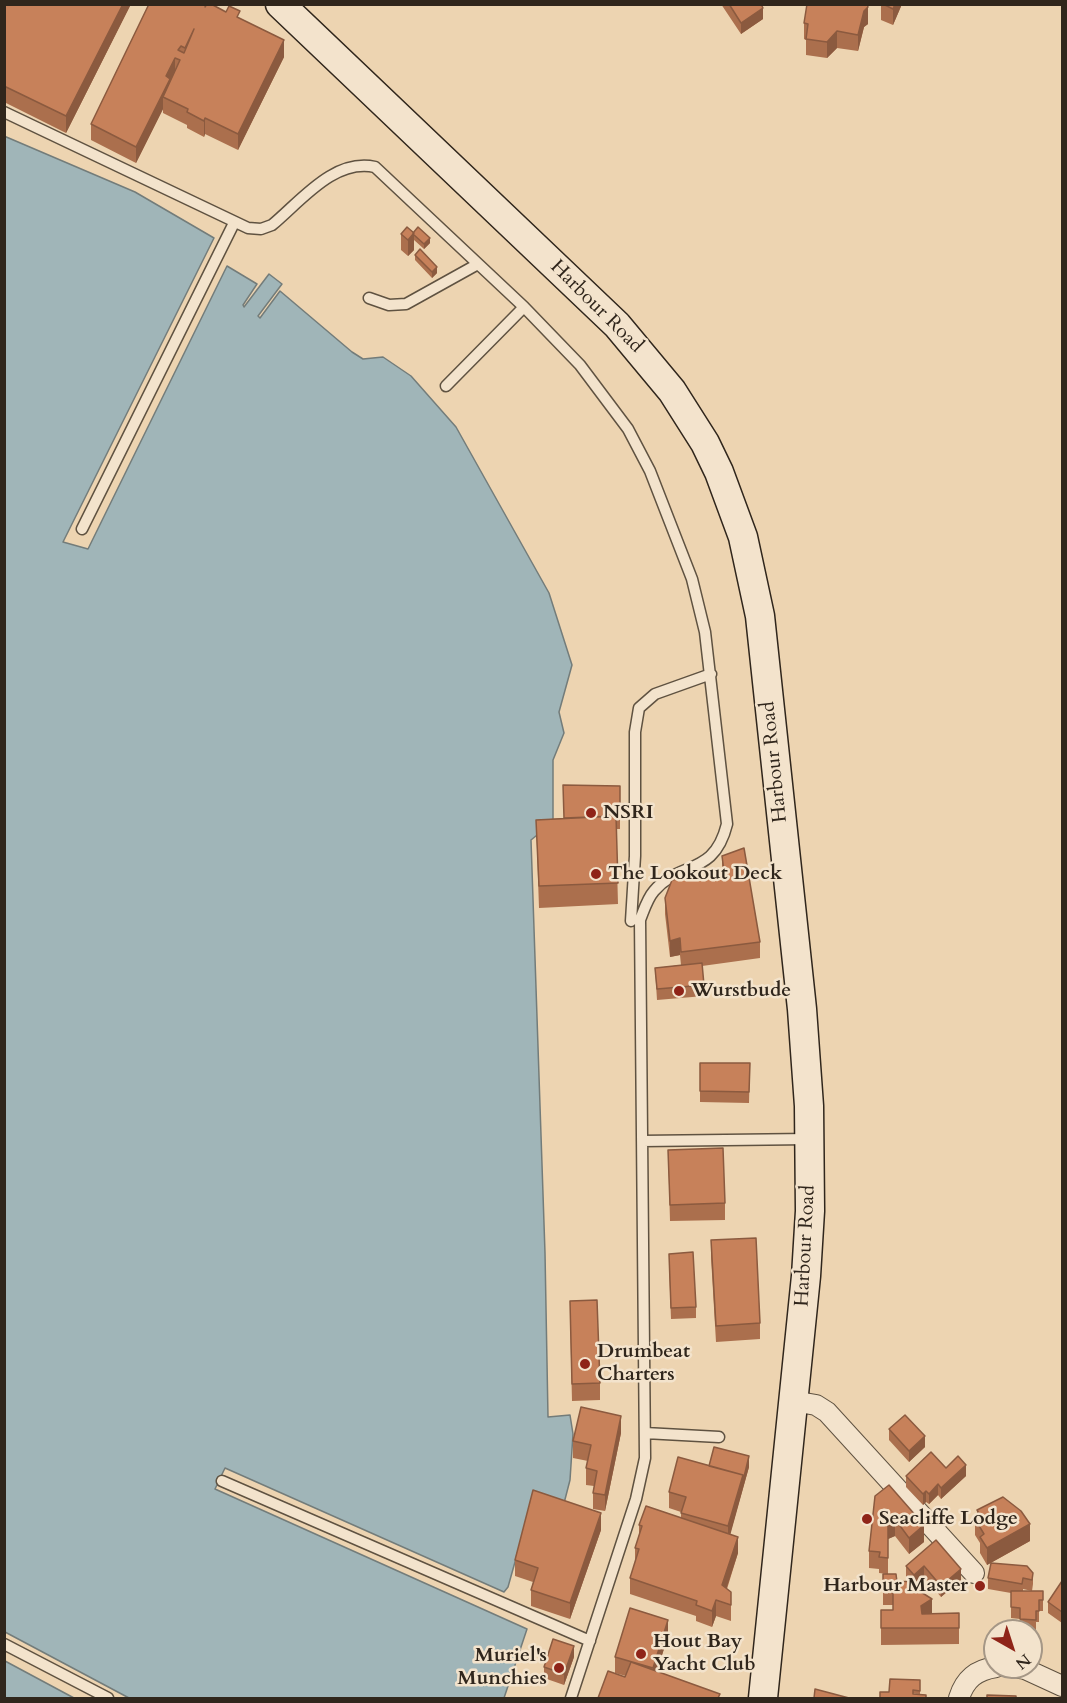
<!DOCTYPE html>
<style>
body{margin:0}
#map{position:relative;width:1067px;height:1703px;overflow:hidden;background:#edd4b1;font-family:Cardo,serif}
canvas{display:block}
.frame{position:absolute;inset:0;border:6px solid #30261c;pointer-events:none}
.north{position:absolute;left:983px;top:1619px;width:60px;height:60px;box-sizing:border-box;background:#f3e3cc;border:2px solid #a59786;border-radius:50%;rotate:141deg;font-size:16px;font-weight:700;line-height:24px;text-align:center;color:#30261c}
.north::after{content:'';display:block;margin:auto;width:21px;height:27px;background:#8f2418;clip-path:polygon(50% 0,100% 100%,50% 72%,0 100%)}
</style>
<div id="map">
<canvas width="1067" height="1703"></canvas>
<div class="frame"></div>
<div class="north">N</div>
</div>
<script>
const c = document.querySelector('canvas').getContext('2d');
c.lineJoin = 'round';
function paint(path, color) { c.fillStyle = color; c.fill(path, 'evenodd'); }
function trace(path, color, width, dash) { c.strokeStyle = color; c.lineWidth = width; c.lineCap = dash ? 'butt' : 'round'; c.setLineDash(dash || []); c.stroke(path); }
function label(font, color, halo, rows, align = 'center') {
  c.font = font + ' Cardo,serif'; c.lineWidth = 5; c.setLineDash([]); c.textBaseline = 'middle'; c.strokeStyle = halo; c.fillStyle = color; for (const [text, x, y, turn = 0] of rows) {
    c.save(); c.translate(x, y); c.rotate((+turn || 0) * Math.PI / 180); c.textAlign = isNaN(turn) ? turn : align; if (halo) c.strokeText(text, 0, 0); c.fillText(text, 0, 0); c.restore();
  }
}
const water = new Path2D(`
 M4 136 135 192 214 238 63 542 88 549 227 266 257 284 243 305 244 307 269 274 282 284 258 316 260 318 280 291 352 352 363 359 383 357 411 376 456 427 549 593 572 665 559 712 564 733 553 760V822L531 840 545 1253 548 1417 570 1415 573 1434 570 1480 562 1511 527 1519 508 1587 504 1592 225 1468 215 1489 527 1629 504 1698H129L5 1632Z
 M5 1661 74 1698H5Z`);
const lane = new Path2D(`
 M4 112 248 228 261 229 272 225C301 201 334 158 375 167L524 307 580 365 628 429 650 471 692 579 705 632 727 824C714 877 680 860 654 891 647 899 644 910 640 920L645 1458 636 1499 571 1698
 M369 298 389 305 406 304 478 264
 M446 386 524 307
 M82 529 234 223
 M631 921 635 856V732L639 708 655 694 711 674
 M642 1141 809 1139
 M645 1433 719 1437
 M222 1481 590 1641
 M4 1644 108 1698`);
const street = new Path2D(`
 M793 1401 816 1405 827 1412 974 1573
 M1012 1667 1025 1669 1062 1686
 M959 1698C965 1679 976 1670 996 1667`);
const secondary = new Path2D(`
 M280 4 617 325 672 391 705 443 719 472 743 537 760 616 802 1009 809 1106 810 1211 806 1276 763 1698`);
const wall = new Path2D(`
 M4 4H131L66 133 4 102Z
 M149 4H215L214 6 240 19 284 57 238 150 205 134 204 137 187 128V125L163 113V109L136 163 91 140V124Z
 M721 4H761L763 19 741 34Z
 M881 4H902L893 25 881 20Z
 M804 23 868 24 864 27 858 51 837 48 827 58 806 55V40L804 39Z
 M413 233 430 243 424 249 414 240V250L408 256 401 250V234Z
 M415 255 437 273 432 278 415 260Z
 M620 786V829H616L618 904 539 908 536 820 563 818Z
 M722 856 760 942V958L702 966 704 996 657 1000 655 968 681 965 680 955 670 957 665 914V898L722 871Z
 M700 1063H750L749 1103 700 1102Z
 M668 1150 725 1203V1220L670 1221Z
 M711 1240 760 1323V1339L716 1342 711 1257Z
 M669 1265 696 1307V1318L671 1319Z
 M570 1317 600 1383V1400L572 1401Z
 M889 1429 925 1447 909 1462 889 1440Z
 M621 1433 605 1511 593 1509V1493L594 1486 586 1485V1468L588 1461 573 1458V1441Z
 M709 1466 749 1467 730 1534 738 1553 727 1589 731 1592V1621L716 1616 712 1627 696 1621V1616L630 1594V1578L635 1563V1548L639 1535V1525L681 1518V1512L669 1508V1492Z
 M946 1468 966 1476 941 1499 938 1495 929 1504 926 1502 923 1505 906 1487V1476Z
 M875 1496 924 1542 909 1554 895 1536 888 1539V1574L897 1582 910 1581 906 1577V1566L936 1540 961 1580 941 1597 924 1577 914 1586 913 1584V1587L932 1614 959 1613V1644L881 1645V1610H893V1605H883V1574H887L879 1573V1569L869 1568V1551Z
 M977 1510 1030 1541 987 1565 980 1553V1543L975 1535V1519L977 1517Z
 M601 1530 570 1619 531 1606V1590L533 1582 515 1576V1560Z
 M1033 1573V1584L1032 1591 1023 1589V1591H1043V1611H1039V1622H1036V1631L1020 1630V1619L1011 1618V1593L988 1589V1578Z
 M1062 1581V1623L1048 1613V1602Z
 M668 1636 657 1671 720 1698 625 1677 626 1676 615 1673V1657Z
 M574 1657 564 1685 544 1678V1667Z
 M920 1680V1694L889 1692Z`);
const shadedWall = new Path2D(`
 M123 4H131L66 133V116Z
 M895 4H902L893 25V9Z
 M868 7V24L864 27 858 51V35L864 11Z
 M763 8V19L741 34V23Z
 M837 31V48L827 58V42Z
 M284 40V57L238 150V134Z
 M175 58V74L163 97V109L136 163V147L166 76Z
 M205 118V134L204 137V121Z
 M414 233V250L408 256V240Z
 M430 238V243L424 249V244Z
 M437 267V273L432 278V272Z
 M680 938V955L670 957V941Z
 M621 1416V1433L605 1511V1495Z
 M925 1436V1447L909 1462V1451Z
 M749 1456V1467L728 1543V1526Z
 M966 1465V1476L941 1499V1488Z
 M938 1484V1495L929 1504V1494Z
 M926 1491V1502L923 1505V1494Z
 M601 1513V1530L570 1619V1603Z
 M895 1519V1536L888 1539V1574V1523Z
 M1030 1524V1541L987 1565V1548Z
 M924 1525V1542L909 1554V1538Z
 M738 1537V1553L722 1602V1585Z
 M924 1566V1577L914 1586V1575Z
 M961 1569V1580L941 1597V1586Z
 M932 1599V1615L921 1623V1606Z
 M716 1600V1616L712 1627V1611Z
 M668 1620V1636L653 1684V1668Z
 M574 1646V1657L564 1685V1674Z`);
const building = new Path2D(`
 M4 4H123L66 116 4 86Z
 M149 4H207L205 7 207 4H211L226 12 229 6 240 11 237 17 284 40 238 134 205 118 204 121 187 112 188 109 163 97 180 60 175 58 166 76 170 79 136 147 91 124ZM194 29 184 53 178 50 181 46 185 48Z
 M729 4H761L763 8 741 23Z
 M807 4H867L868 7 864 11 858 35 837 31 827 42 806 39 808 24 804 23Z
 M883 4H895L893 9Z
 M407 227 414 233 408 240 401 234Z
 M418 227 430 238 424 244 413 234V233Z
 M420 249 437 267 432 272 415 255Z
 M563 785 620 786V818H616V816L564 818Z
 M616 816 618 883 539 886 536 820Z
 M744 848 760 942 681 952 680 938 670 941 665 898 672 880 724 871 722 856Z
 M702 963 704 985 657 989 655 968Z
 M700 1063H750L749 1092 700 1091Z
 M723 1148 725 1203 670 1205 668 1150Z
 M756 1238 760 1323 716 1326 711 1240Z
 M693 1252 696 1307 671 1308 669 1254Z
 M597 1300 600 1383 572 1384 570 1301Z
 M581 1407 621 1416 605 1495 593 1493 597 1471 586 1468 591 1445 573 1441Z
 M905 1415 925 1436 909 1451 889 1429Z
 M714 1447 749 1456 743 1481V1475L709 1466Z
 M931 1452 946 1468 958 1456 966 1465 941 1488 938 1484 929 1494 926 1491 923 1494 906 1476Z
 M678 1457 743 1475 728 1526 681 1513 686 1497 669 1492Z
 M889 1485 924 1525 909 1538 895 1519 888 1523V1558L879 1557 880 1552 869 1551 875 1496Z
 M533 1490 601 1513 570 1603 531 1590 538 1568 515 1560Z
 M1003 1497 1021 1511 1030 1524 987 1548 980 1537 984 1534 975 1519 980 1515 977 1510Z
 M646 1506 738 1537 722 1585 731 1592V1605L716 1600 712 1611 696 1605 697 1601 630 1578 639 1549 635 1548 642 1526 639 1525Z
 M936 1540 961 1569 941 1586 924 1566 914 1575 906 1566Z
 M991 1563 1027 1566 1033 1573 1032 1580 1023 1578 1022 1584 988 1578Z
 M883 1574H896L897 1582 913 1581V1587L932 1599 921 1606 922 1614 959 1613V1628H881V1610H893V1589L883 1588Z
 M1062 1581V1612L1048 1602Z
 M1011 1591H1043V1600H1039V1611H1036V1620L1020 1619V1608L1011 1607Z
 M630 1608 668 1620 653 1668 615 1657Z
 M553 1639 574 1646 564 1674 544 1667Z
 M631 1662 720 1694 718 1698H598L608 1671 625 1677Z
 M890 1679 920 1680V1691L913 1690V1694L926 1695V1698H880V1692H889Z
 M815 1689 849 1698H814Z
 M987 1695 1016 1696V1698H987Z`);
const markers = [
 [591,813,6,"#8f2418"],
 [596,874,6,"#8f2418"],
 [679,991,6,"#8f2418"],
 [585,1364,6,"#8f2418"],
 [867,1519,6,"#8f2418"],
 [980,1586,6,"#8f2418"],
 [641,1654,6,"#8f2418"],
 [559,1668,6,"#8f2418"]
];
const streetNames = [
 ["Harbour Road",596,307,45],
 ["Harbour Road",775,762,-96],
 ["Harbour Road",806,1246,-87]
];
const poiNames = [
 ["NSRI",603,813],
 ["The Lookout Deck",608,874],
 ["Wurstbude",691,991],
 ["Drumbeat",597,1352],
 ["Charters",597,1375],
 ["Seacliffe Lodge",879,1519],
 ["Harbour Master",968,1586,"right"],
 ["Hout Bay",653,1642],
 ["Yacht Club",653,1665],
 ["Muriel's",547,1656,"right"],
 ["Munchies",547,1679,"right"]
];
paint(water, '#a0b5b8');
trace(water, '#737c7a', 1.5);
trace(lane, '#5f5241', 13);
trace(street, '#5f5241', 22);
trace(secondary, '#30261c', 31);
trace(lane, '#f3e3cc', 10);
trace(street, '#f3e3cc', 20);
trace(secondary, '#f3e3cc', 28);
paint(wall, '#ab6f4d');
paint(shadedWall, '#8b5a3f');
paint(building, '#c7815a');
trace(building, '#8b5a3f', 1.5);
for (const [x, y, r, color] of markers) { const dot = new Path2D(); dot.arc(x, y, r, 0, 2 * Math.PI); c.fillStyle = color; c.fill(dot); trace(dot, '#f3e3cc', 2); }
label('20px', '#30261c', '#f3e3cc', streetNames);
label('bold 20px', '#30261c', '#f3e3cc', poiNames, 'left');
</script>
